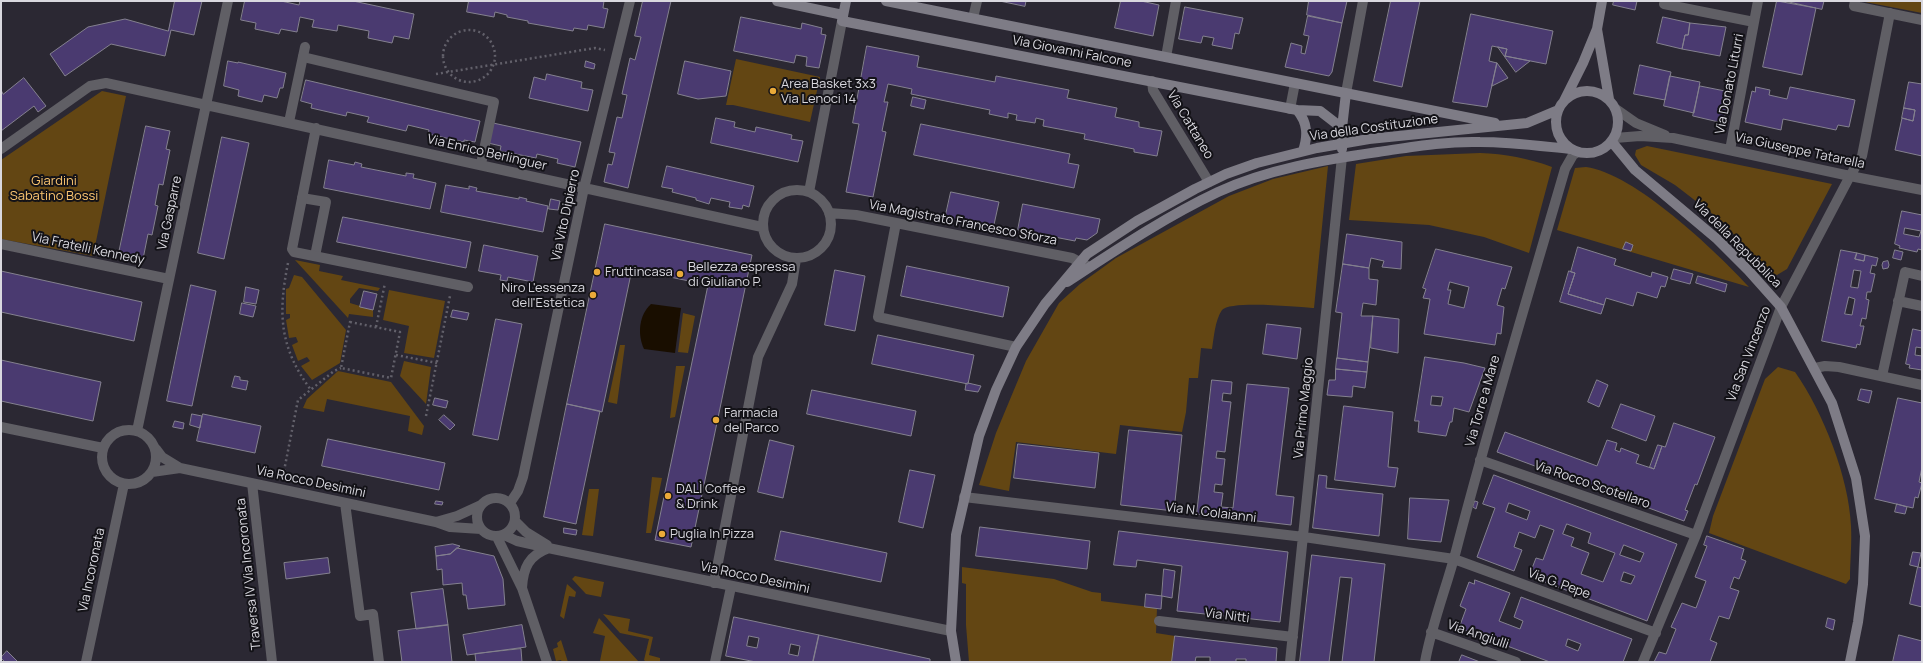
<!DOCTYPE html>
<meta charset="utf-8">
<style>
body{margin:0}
#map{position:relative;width:1923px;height:663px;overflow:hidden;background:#2b2833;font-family:Manrope,sans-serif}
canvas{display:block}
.frame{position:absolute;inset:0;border:2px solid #d9d8df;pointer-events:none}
</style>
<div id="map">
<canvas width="1923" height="663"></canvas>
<div class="frame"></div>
</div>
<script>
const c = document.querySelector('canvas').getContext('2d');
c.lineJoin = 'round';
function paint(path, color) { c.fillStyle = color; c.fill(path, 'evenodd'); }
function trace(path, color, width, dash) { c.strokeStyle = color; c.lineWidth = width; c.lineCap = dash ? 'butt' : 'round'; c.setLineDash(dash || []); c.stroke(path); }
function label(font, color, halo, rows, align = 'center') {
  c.font = font + ' Manrope,sans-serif'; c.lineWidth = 4; c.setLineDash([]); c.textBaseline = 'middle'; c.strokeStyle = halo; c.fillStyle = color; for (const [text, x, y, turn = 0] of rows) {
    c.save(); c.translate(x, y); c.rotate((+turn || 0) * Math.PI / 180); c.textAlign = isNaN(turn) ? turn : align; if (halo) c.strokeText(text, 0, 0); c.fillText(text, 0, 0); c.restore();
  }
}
const green = new Path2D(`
 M1860 1H1922V13Z
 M736 59 820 77 810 122 733 105H726Z
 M102 91 126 96 93 256 1 239V160Z
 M1647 146 1832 184 1787 269 1777 275 1766 271 1723 222 1675 185 1641 165 1635 155 1636 150Z
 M1480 153C1505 154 1528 158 1552 167L1529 253 1484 237 1429 225 1349 220 1356 164 1406 156Z
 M1328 166 1314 308C1300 307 1230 300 1222 310 1215 320 1214 337 1212 349L1201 348 1198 378H1189L1186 412 1182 432 1120 425 1116 454 1016 442 1009 491 979 485 996 433 1026 361 1059 303 1080 284 1116 258 1229 196 1273 179Z
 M1586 167C1634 173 1716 251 1749 287L1557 230 1575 168Z
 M295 260 320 265 319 271 343 276 341 280 380 288 378 291 359 288 350 299V303L373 310V317L349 314 348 318Z
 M294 275 302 277 346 330 340 363 312 380 301 366 310 361 307 357 298 361 292 345 298 342 296 337 289 338 286 320 290 318V314H286V289L289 288Z
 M389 290 445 301 434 358 404 353 409 326 383 320Z
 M683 313 695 316 688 353 678 352Z
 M620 345H625L617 404 608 402Z
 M404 361 431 367 426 404 400 376Z
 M676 366H685L675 417 670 418Z
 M1778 367 1795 372C1823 412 1849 477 1851 526 1852 544 1850 561 1850 579L1846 584 1709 533 1713 516 1765 379Z
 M338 371 391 382 424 426 422 435 408 431 410 416 327 399 324 412 303 408 307 399Z
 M652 477 662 478 651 533H646Z
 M589 489H599L593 536 582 535Z
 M962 567 1054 579 1092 592 1101 593V601L1157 608 1156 633 1175 636 1172 662H969L966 625V584L962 583Z
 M575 576 604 582 601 597 586 594 572 579Z
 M567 584 576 592 575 597 569 596 564 619 560 616Z
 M603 614 630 619 628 631 653 637 649 655 660 658V662H646L644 660 649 639 620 633Z
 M599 618 639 662 600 661 605 636 593 633Z
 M561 640 568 662H562L561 660 556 661 553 649 558 647 557 643Z`);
const water = new Path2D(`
 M651 304 681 308 675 353 644 349C637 334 639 315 651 304Z`);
const building = new Path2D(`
 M175 1H202L194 35 171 30 165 56 111 44 65 76 50 54 88 27 125 19 168 31Z
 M245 1H281L299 5 300 1H353L414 14 409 39 394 36 392 43 368 38 369 31 338 25 337 31 312 27 314 20 300 17 297 32 281 29 279 34 255 29 256 23 241 20Z
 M469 1H604L603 8 608 9 604 28 588 25 587 30 574 28 573 31 528 23V21L507 17V15L495 12 494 17 467 12Z
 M643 1H671L628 188 604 182 608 164 612 165 615 153 609 152 617 117 622 118 627 95 622 94 630 58 635 60 641 37 635 36Z
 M1000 1H1026L1025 6Z
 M1121 1H1141L1159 5 1153 36 1115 28Z
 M1309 1H1347L1342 23 1307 15Z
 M1391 1H1420L1402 87 1374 81Z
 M1614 1H1637L1635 10 1613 5Z
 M1777 1 1816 8 1802 75 1763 67Z
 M1785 1H1824L1822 9Z
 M1185 7 1243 18 1239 34 1235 33 1232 49 1212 45 1214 38 1203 36 1201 43 1179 39Z
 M1471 14 1553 31 1546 64 1505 56 1507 49 1492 46 1489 61 1497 63 1487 107 1453 102Z
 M1308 16 1342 23 1332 72 1329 76 1285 67 1291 43 1302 46 1301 53 1305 54 1309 36 1304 35Z
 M741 17 801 29 802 23 822 28 821 34 826 35 819 68 806 66 807 57 796 55 794 63 734 51Z
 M1663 17 1690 23 1688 35H1685L1682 49 1657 43Z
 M1690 23 1726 27 1720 56 1682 49 1685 35H1688Z
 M867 46 919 56 917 67 995 82 996 76 1069 90 1067 98 1117 108 1115 117 1139 122V127L1162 131 1157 156 1134 152V149L1084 139 1085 134 1043 126 1044 120 1036 118 1035 123 1016 120 1017 115 1008 113V118L989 114 990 110 911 94 912 89 888 84 884 102H888L882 131 886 132 873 197 846 192 859 124 853 123Z
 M1498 47 1507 49 1505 56 1530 61 1516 72Z
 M228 61 238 63V62L286 73 283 88H280L277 98 264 95 262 102 238 96 239 90 224 86Z
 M586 61 595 64 594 69 585 67Z
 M685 61 731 71 726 96 698 99 678 94Z
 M1497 63 1508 78 1492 86Z
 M1640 65 1671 72 1665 100 1634 94Z
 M547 74 582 82 581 88 593 90 588 111 529 98 534 77 545 80Z
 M1670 76 1700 82 1694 113 1664 106Z
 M24 78 46 106 38 112 34 106 1 131V90L3 94Z
 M306 80 480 121 475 142 464 140V142L428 134 429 130 408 125 406 131 367 122 369 117 347 112 346 116 311 108 312 104 301 101Z
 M1909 82 1922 84V156L1895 150 1902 118 1913 121 1915 110 1904 108Z
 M1700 86 1730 92 1723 123 1693 116Z
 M1756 87 1770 90 1769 95 1787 99 1790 87 1855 100 1849 127 1838 125 1836 130 1783 119 1781 130 1745 122 1752 91 1755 92Z
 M913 97 926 100 924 109 911 106Z
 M1904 108 1915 110 1913 121 1902 118Z
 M716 118 735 122 734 127 755 132 756 127 792 135 791 139 803 141 798 162 711 143Z
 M493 123 581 142 575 167 557 163 558 159 537 154 536 158 500 151 501 146 488 143Z
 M921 124 1070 154 1068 163 1079 165 1074 188 914 155Z
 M146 126 170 131 166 149 170 150 163 185 159 184 155 205 158 206 152 235 148 234 143 259 119 253Z
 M222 137 249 143 224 259 198 253Z
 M329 160 354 165 355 162 362 164 361 167 406 176V173L414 174 413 178 436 183 430 209 324 188Z
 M667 166 754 186 749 207 743 205 742 209 729 207 730 202 711 198 709 204 696 200V198L672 192 673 189 662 187Z
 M446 185 469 189V186L477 188 476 191 519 199V197L527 199 526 201 548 206 543 232 441 212Z
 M951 192 999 202 993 229 945 219Z
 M551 199 560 201 558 210 549 209Z
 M1023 204 1100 219 1097 233 1087 240 1076 238 1075 241 1018 230Z
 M1902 211 1922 215V250L1918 249 1917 252 1899 248 1900 246 1895 244ZM1905 228 1921 231 1919 237 1904 234Z
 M343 217 471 242 466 268 337 242Z
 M605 224 752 255 691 547 655 540 708 285 632 269 602 412 567 404Z
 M1347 234 1402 242 1401 269 1382 267 1384 261 1371 258 1369 268 1343 264Z
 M1626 242 1633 245 1631 251 1623 249Z
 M484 245 538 256 533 282 508 277 507 281 500 280 501 275 479 271Z
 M1578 247 1616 259 1614 265 1651 277 1652 272 1668 277 1665 287 1661 286 1657 298 1637 292 1633 306 1606 298 1604 305 1568 294 1575 273 1571 272Z
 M1436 249 1512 267 1505 289 1502 288 1497 305 1504 307 1501 334 1497 333 1495 345 1424 334 1430 299 1423 298 1426 289 1423 288ZM1450 282 1469 287 1464 308 1448 304 1451 290H1448Z
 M1841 250 1857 253 1855 259 1864 261 1865 255 1878 258 1876 266 1872 265 1870 273 1875 274 1871 292H1867L1866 299 1869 300 1866 319 1862 318 1860 326H1864L1860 345 1857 344 1856 348 1822 341ZM1854 270 1861 271 1858 288 1851 287ZM1849 297 1855 299 1852 315 1845 314Z
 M1895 250 1903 252 1901 260 1893 258Z
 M1857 253 1865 255 1864 261 1855 259Z
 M1888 261 1889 265 1888 268 1883 269 1882 265 1883 262Z
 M1343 264 1369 268V279L1378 280 1376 305 1363 303 1361 316H1373L1368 362 1337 358 1342 313 1336 312Z
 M907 266 1009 287 1003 317 901 296Z
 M1674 269 1693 274 1690 284 1671 279Z
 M835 270 865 276 855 331 825 325Z
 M1 271 142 302 134 341 1 312Z
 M1569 271 1575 273 1568 294 1604 305 1601 314 1560 302Z
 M1698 276 1727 284 1725 292 1696 283Z
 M191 285 216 291 192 406 167 401Z
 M246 287 259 290 256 304 244 302Z
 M364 291 377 294 373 310 360 307Z
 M242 303 256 306 253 317 240 314Z
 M453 310 469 313 467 320 451 317Z
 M1373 316 1399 319 1398 353 1371 348Z
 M496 319 522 324 498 440 473 435Z
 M1267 324 1301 328 1297 359 1263 354Z
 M1913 329 1922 331V348L1916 347 1915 355 1922 356V370L1909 368 1910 365 1906 364Z
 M878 335 974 355 968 384 872 364Z
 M1425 357 1464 363 1485 368 1469 412 1454 408 1452 422H1450L1446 436 1418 432 1419 421H1415ZM1432 396 1443 397 1441 406 1431 405Z
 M1337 358 1368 362 1367 372 1336 369Z
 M1 360 101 382 93 421 1 401Z
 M1336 369 1367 372 1365 388 1353 386 1352 397 1327 395 1329 380H1335Z
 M235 376 240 377V380L248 381 246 390 232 387Z
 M1212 380 1232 382 1231 394 1223 393 1222 401 1231 402 1225 452 1217 451 1216 458 1225 459 1222 485 1215 484 1214 492 1223 493 1221 507 1233 508 1247 384 1289 388 1276 495 1294 497 1291 525 1197 514Z
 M1597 380 1608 385 1599 407 1588 402Z
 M968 383 981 386 978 392 965 390 966 384Z
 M1861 389 1872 391 1869 403 1858 400Z
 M812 390 916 411 911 436 807 414Z
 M435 398 448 401 446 408 433 405Z
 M1898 398 1922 403V467L1919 482 1922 483 1918 498 1915 497 1913 508 1875 499Z
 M567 404 600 411 576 524 544 517Z
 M1621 404 1655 416 1646 441 1612 428Z
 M1344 406 1393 412 1388 467 1398 468 1395 487 1335 480Z
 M192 414 202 416 200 428 190 425Z
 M203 414 261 426 255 453 197 441Z
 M444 415 455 425 450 430 439 420Z
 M175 421 184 423 183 429 173 427Z
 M1674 423 1715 437 1697 485 1695 484 1685 510 1688 511 1684 521 1497 452 1505 432 1597 466 1607 440 1617 443 1615 450 1620 452 1621 448 1639 455 1636 463 1654 469 1662 446 1665 447Z
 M1129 430 1182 435 1174 511 1121 505Z
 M328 439 445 463 439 490 322 466Z
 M770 440 794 446 783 498 758 492Z
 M1018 444 1099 453 1095 488 1014 478Z
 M1658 445 1662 446 1654 469 1650 467Z
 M910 470 935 475 923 528 899 522Z
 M1319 475 1327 476 1326 488 1383 494 1379 536 1313 528Z
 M1494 475 1677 544 1647 621 1529 576 1536 558 1543 560 1554 530 1540 525 1535 538 1519 532 1514 547 1522 550 1514 571 1477 557 1495 508 1483 504ZM1509 503 1530 511 1527 520 1506 512ZM1567 524 1591 533 1588 543 1615 553 1603 582 1581 574 1589 553 1571 546 1574 538 1563 534ZM1624 545 1644 553 1640 562 1620 555ZM1624 572 1635 576 1631 584 1621 581Z
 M1410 498 1449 500 1441 542 1408 539Z
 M436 501 443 502 442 505 435 504Z
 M1475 501 1478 502 1476 509 1473 507Z
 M1897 504 1907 507 1905 514 1895 512Z
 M980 527 1090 541 1087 569 976 556Z
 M564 528 577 530 576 535 564 533Z
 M781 531 887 553 881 582 775 560Z
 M1119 531 1288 552 1280 622 1177 611 1182 566 1137 560 1136 567 1114 565Z
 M1707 536 1744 549 1741 559 1746 561 1739 579 1734 577 1730 588 1739 591 1729 619 1719 616 1710 640 1717 643 1710 662H1654L1659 652 1666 654 1676 629 1671 627 1682 603 1696 608 1706 581 1695 577 1707 546 1704 545Z
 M453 544 460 546 450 554 436 556 435 547Z
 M457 548 494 556 503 579 505 605 468 609 466 595H463L462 583 443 585 442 569 437 570 436 556 450 554Z
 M1913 552 1921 553 1918 567 1910 565Z
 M1312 555 1385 564 1374 662H1342L1352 578 1340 577 1329 662H1300Z
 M328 558 330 573 286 579 284 563Z
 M1918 567 1922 568V607L1910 604Z
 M1164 569 1175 571 1172 598 1162 596Z
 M1475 580 1510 593 1499 621 1520 629 1523 621 1514 617 1521 597 1632 639 1623 662H1550L1459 628 1466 609 1460 606 1469 582 1474 584ZM1568 639 1581 644 1578 651 1566 646Z
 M443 589 448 625 416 629 411 593Z
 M1146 594 1162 596 1161 609 1145 607Z
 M734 617 819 635 813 662H756L726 656ZM749 636 759 638 757 648 747 646ZM791 644 800 646 798 656 789 654Z
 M1828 618 1835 620 1833 630 1826 627Z
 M448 625 452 662H402L398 631Z
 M522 625 526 647 467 655 463 635Z
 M819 635 930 659V662H813Z
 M1899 635 1922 641V662H1893Z
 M1175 636 1277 648 1276 662H1246V659H1236V662H1210V657H1196L1195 662H1172Z
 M521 649 522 662H476L475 654Z
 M7 651 18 662H5L1 658Z
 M1462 655 1480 662H1459Z`);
const path = new Path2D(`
 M443 56a26 26 0 1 1 52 0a26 26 0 1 1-52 0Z
 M436 74 595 48 605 50
 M288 263C278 313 279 347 311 390
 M350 322 400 332 391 378 341 368Z
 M376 327 385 283
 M396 355 437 363
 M426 416 450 296
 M283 476 298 400 334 371 341 368`);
const lane = new Path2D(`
 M303 57 494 102 481 164
 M302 198 326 202 315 256`);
const street = new Path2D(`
 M1665 1 1664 4 1754 22
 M1855 1 1854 6 1922 20
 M973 18 977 1
 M1166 57 1176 1
 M1152 81 1153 90 1209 182
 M1346 93 1363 1
 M1290 109 1295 83
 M1616 109 1636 123 1665 135
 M289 122 305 47
 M316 128 292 249 294 252 468 287
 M1615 138 1640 136 1673 138 1850 176 1922 190
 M1 149 90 86 106 83 762 227
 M1730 150 1758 1
 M763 224a34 34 0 1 1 68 0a34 34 0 1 1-68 0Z
 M809 192 842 21
 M829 213 856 215 1072 258 1087 266
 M896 223 878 317 1016 347
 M1 244 169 279
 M1898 301 1922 306
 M1815 368 1825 366 1839 367 1922 385
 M1882 376 1905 272 1922 276
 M1 427 103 448
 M102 457a27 27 0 1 1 54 0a27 27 0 1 1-54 0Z
 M137 431 228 1
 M156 449 162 457 180 468
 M1480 460 1696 535
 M152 472 180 468 436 522 450 527 481 529
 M252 483 272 662
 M964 497 1304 537 1454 559 1656 633
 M477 517a19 19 0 1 1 38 0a19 19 0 1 1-38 0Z
 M345 503 360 616 373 614 379 662
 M510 503 518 491 523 477 584 188 630 1
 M515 521 526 532 547 545
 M436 522 457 516 481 505
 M504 535 517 541 553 549 951 631
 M497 537 522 588 547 662
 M714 583 758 357 792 284 796 259
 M522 588C523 568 529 555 549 548
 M1159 621 1293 637
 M1431 632 1516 662
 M86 662 124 484
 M715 662 731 587
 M1290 662 1342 157
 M1425 662C1432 623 1446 589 1456 551 1489 423 1528 296 1565 169L1573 155 1578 152
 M1643 662 1696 535 1781 307 1850 176 1862 156 1890 13`);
const secondary = new Path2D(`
 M777 1 843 15
 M846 1 842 21 1297 110C1308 123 1308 136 1303 151
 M886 1 1495 123
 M1597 29 1609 99
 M1556 122a31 31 0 1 1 62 0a31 31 0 1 1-62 0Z
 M1564 101 1583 63 1597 29 1602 1
 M1297 110 1320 111 1342 128
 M1612 142 1635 170 1717 239 1748 270 1781 307 1832 403 1856 478 1865 536 1863 584 1858 622 1850 662
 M1342 149V128L1346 93
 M1067 282C1116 250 1165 217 1218 192 1268 169 1323 160 1378 152 1412 147 1445 141 1480 142 1510 142 1540 146 1570 149
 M956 662 951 631 956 535 979 436 996 390 1016 347 1045 304 1087 254 1137 221 1195 189 1226 174 1257 163 1317 148 1369 139 1527 123 1558 110`);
const markers = [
 [773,91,4,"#eaaa39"],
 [597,272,4,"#eaaa39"],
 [680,274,4,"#eaaa39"],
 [593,295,4,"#eaaa39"],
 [716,420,4,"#eaaa39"],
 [668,496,4,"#eaaa39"],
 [662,534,4,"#eaaa39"]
];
const streetNames = [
 ["Via Giovanni Falcone",1072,52,11],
 ["Via Donato Liturri",1730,84,-79],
 ["Via Cattaneo",1190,125,59],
 ["Via della Costituzione",1374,128,-8],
 ["Via Giuseppe Tatarella",1800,151,12],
 ["Via Enrico Berlinguer",487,153,13],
 ["Via Gasparre",170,213,-78],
 ["Via Vito Dipierro",566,215,-78],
 ["Via Magistrato Francesco Sforza",963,223,11],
 ["Via della Repubblica",1737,244,45],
 ["Via Fratelli Kennedy",88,249,12],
 ["Via San Vincenzo",1749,354,-69],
 ["Via Torre a Mare",1483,401,-74],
 ["Via Primo Maggio",1304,408,-84],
 ["Via Rocco Desimini",311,482,12],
 ["Via Rocco Scotellaro",1592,485,19],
 ["Via N. Colaianni",1211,513,7],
 ["Via Incoronata",92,570,-78],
 ["Traversa IV Via Incoronata",249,574,-96],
 ["Via Rocco Desimini",755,578,12],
 ["Via G. Pepe",1559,584,20],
 ["Via Nitti",1227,616,7],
 ["Via Angiulli",1478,635,19]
];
const poiNames = [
 ["Area Basket 3x3",781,84],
 ["Via Lenoci 14",781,99],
 ["Bellezza espressa",688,267],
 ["di Giuliano P.",688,282],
 ["Fruttincasa",605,272],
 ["Niro L'essenza",585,288,"right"],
 ["dell'Estetica",585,303,"right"],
 ["Farmacia",724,413],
 ["del Parco",724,428],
 ["DALÌ Coffee",676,489],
 ["& Drink",676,504],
 ["Puglia In Pizza",670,534]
];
const parkNames = [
 ["Giardini",54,181],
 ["Sabatino Bossi",54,196]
];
paint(green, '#634613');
paint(water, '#190e00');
paint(building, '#4a3a70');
trace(building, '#84818f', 1);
trace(path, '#62606a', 2.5, [2, 3]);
trace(lane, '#605f65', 10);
trace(street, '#605f65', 10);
trace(secondary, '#7e7c86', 10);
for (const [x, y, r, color] of markers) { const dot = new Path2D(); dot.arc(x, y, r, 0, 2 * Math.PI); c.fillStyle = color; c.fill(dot); trace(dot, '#131217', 1.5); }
label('13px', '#d9d8df', '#131217', streetNames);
label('13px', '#d9d8df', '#131217', poiNames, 'left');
label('13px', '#fac570', '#131217', parkNames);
</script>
